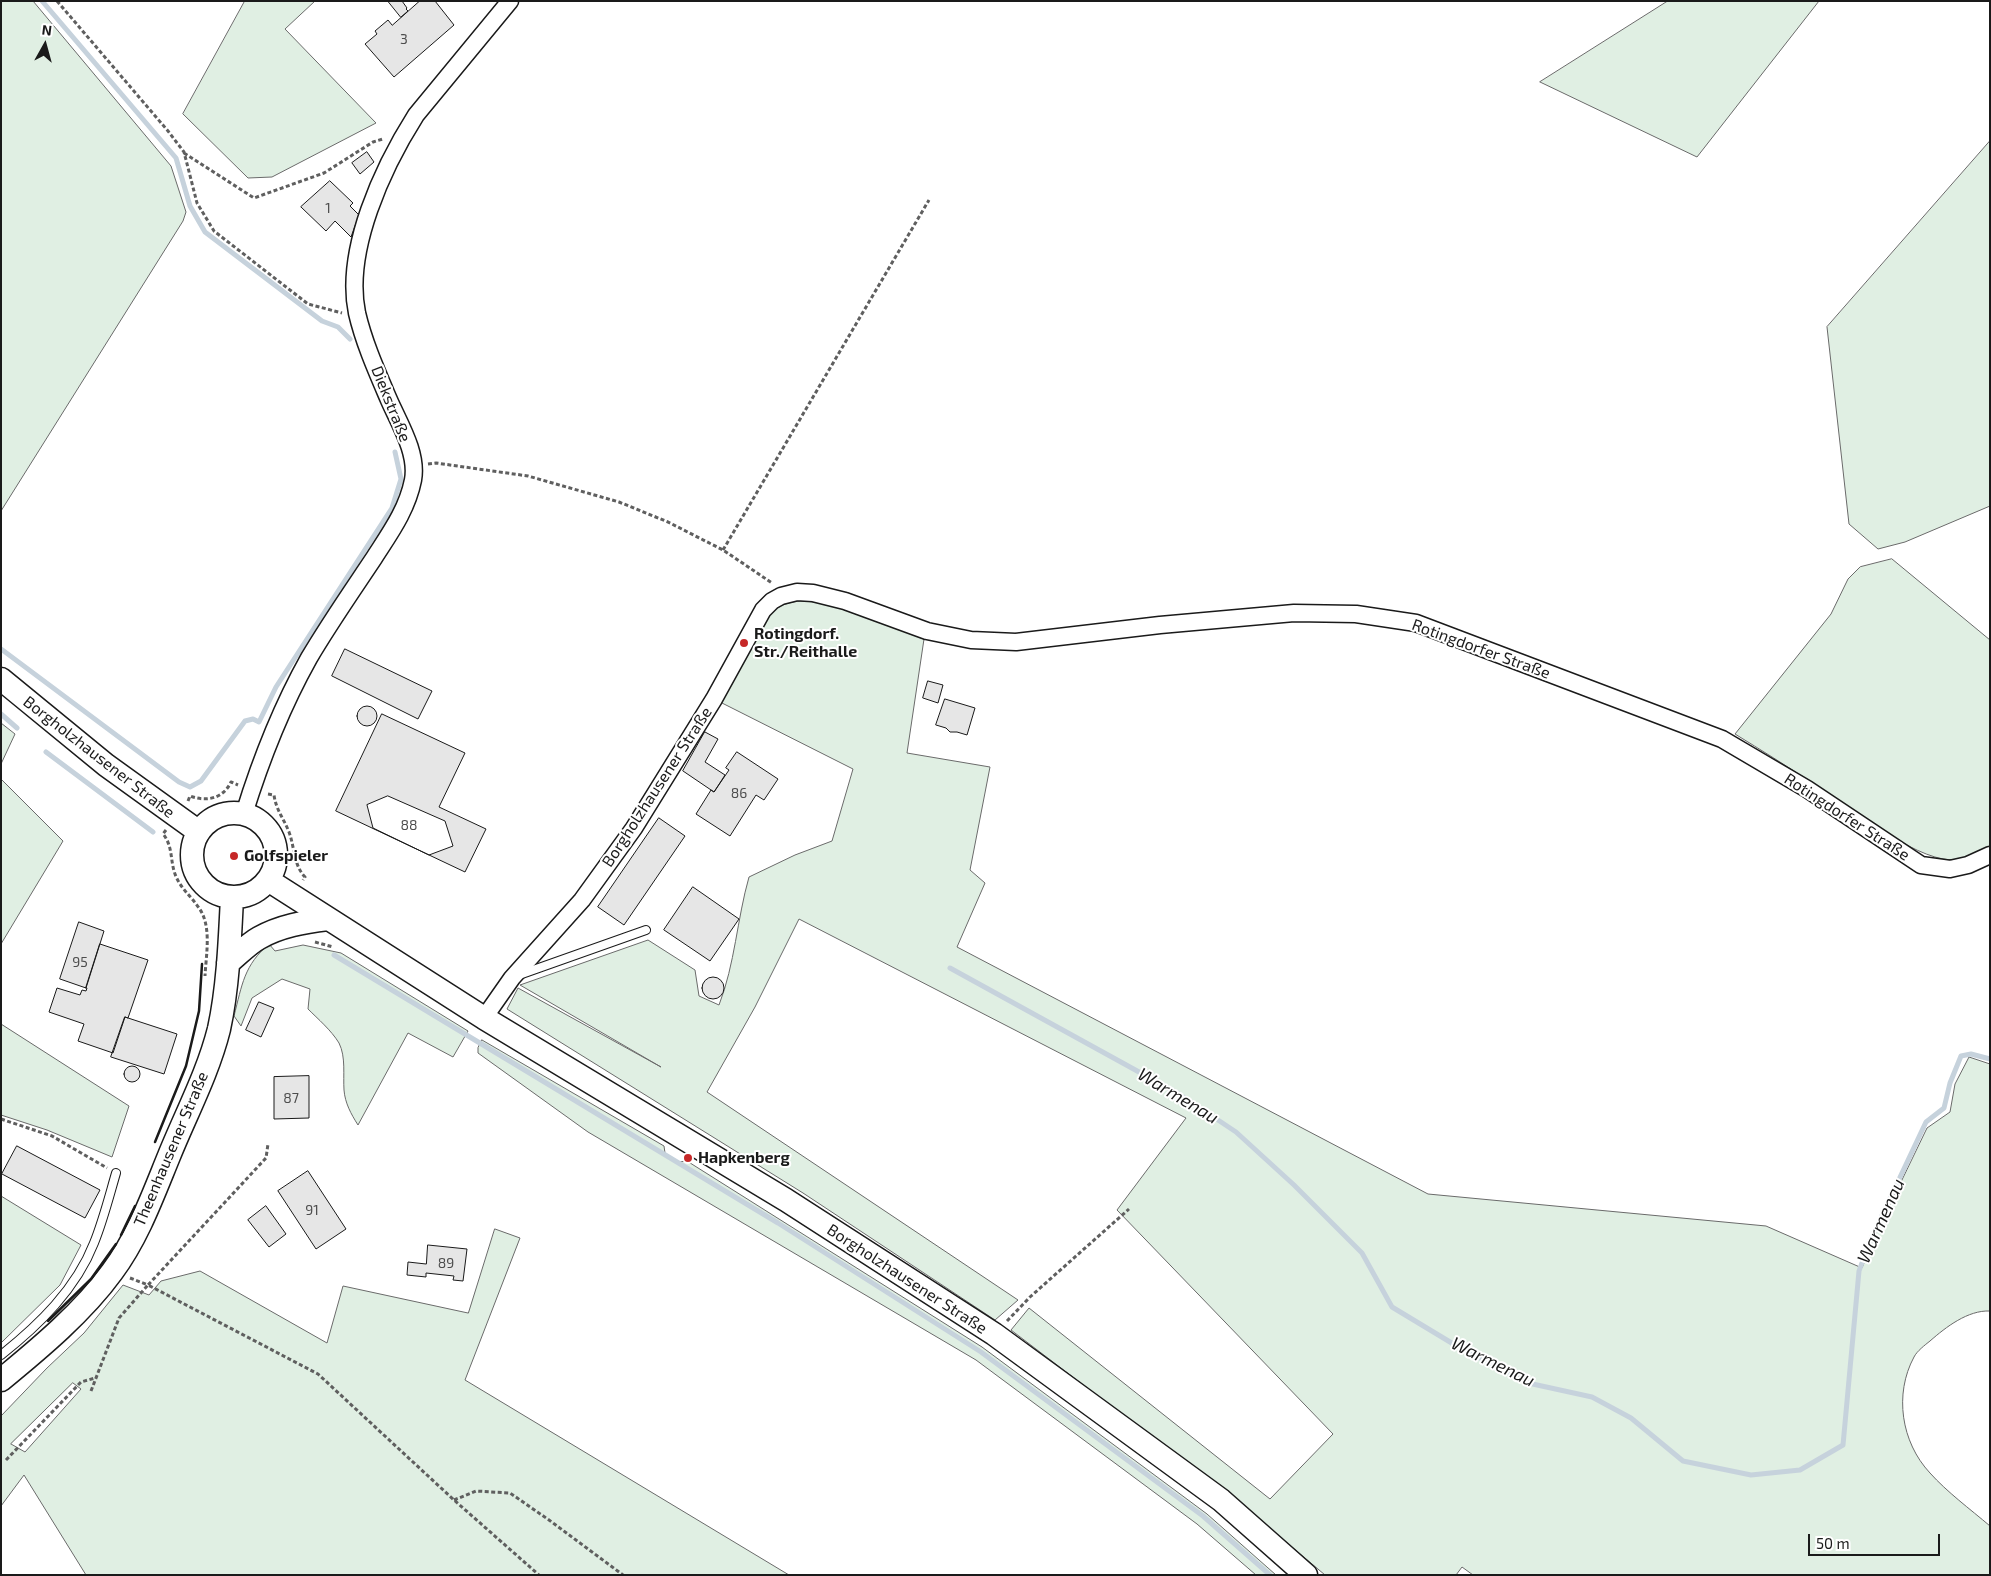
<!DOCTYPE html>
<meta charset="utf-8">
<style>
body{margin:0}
#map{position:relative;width:1991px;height:1576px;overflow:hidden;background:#fff;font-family:"Exo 2",sans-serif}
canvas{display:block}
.frame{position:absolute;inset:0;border:2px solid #1a1a1a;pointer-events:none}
.north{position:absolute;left:20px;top:20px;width:50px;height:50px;-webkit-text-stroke:4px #fff;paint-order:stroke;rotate:7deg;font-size:14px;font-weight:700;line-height:20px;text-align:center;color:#1a1a1a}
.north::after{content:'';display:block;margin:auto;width:18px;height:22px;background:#1a1a1a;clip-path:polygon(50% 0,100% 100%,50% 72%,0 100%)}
.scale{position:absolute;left:1808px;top:1534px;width:132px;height:22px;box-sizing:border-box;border:2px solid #1a1a1a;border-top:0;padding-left:6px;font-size:15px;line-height:18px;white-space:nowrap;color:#1a1a1a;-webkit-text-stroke:4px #fff;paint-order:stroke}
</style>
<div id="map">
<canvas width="1991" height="1576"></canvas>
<div class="frame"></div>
<div class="north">N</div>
<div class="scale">50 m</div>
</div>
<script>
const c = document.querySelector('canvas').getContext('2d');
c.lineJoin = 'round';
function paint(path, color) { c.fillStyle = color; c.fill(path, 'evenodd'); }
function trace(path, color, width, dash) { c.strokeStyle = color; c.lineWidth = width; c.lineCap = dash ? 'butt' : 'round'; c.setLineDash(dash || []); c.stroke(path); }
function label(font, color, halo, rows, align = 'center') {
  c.font = font + ' "Exo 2",sans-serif'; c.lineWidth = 4; c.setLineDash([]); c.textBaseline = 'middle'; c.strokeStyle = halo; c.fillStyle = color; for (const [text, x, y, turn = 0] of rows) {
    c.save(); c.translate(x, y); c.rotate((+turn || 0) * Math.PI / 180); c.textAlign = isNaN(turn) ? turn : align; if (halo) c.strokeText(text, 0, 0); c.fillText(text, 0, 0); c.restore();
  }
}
const green = new Path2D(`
 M1 1H33L171 166 186 212 183 221 1 511Z
 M245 1H315L285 29 376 123 272 177 248 178 183 114Z
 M1668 1H1819L1697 157 1540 82Z
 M1990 141V506L1905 542 1878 549 1849 524 1827 327Z
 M1892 559 1990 640V847C1977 854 1965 860 1951 860 1911 858 1847 805 1812 783 1787 766 1761 750 1735 734L1831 614 1848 579 1860 567Z
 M799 601C842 601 884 624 924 639L907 753 990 767 970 870 985 883 957 947 1428 1194 1766 1226 1862 1268 1872 1242 1927 1128 1950 1112 1955 1084 1969 1057 1990 1064V1311C1968 1310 1946 1327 1930 1341 1925 1345 1917 1351 1914 1357 1894 1394 1901 1442 1930 1473 1947 1492 1970 1509 1990 1526V1575H1473L1462 1567 1456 1575H1325L1254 1515 1011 1330 1029 1308 1270 1499 1333 1434 1117 1210 1186 1118 799 919 755 1007 707 1092 1018 1300 995 1320 803 1193 507 1009 518 988 661 1067 520 985 648 940 695 970 699 996 719 1005C735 964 737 919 749 877L795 855 832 841 853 769 720 702 767 617C777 606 785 603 799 601Z
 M1 723 15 734 1 764Z
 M1 779 63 841 1 944Z
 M269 944 275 951 303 945 341 953 468 1031 453 1057 408 1033 358 1125C351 1114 345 1103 344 1090 343 1075 346 1057 339 1043 331 1030 318 1019 308 1009L310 989 282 979 252 998 241 1026 234 1016C242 985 244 965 269 944Z
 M1 1024 129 1106 112 1157 47 1130 1 1115Z
 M482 1040 664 1146 665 1153 679 1162 687 1161 982 1347 1207 1514 1276 1575H1256L1197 1524 976 1360 588 1132 478 1053V1048Z
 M1 1196 81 1245 60 1285 1 1343Z
 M495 1229 520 1238 465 1380 789 1575H86L24 1475 1 1506V1416L47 1368 84 1333 123 1285 149 1295 161 1281 200 1271 327 1343 343 1286 468 1313ZM73 1383 81 1389 25 1452 11 1444Z`);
const stream = new Path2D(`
 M42 1 176 158 190 206 205 232 322 321 338 327 350 339
 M1 649 179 782 190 787 201 781 245 721 253 719 259 722 276 687 392 508 401 479 395 452
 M1 714 17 728
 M46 752 153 832
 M334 955 778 1223 981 1352 1203 1516 1270 1575
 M950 968 1179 1094 1236 1132 1294 1185 1362 1253 1392 1307 1455 1345 1528 1383 1592 1397 1631 1418 1683 1461 1751 1475 1800 1470 1843 1445 1859 1271 1870 1241 1926 1122 1944 1108 1950 1083 1961 1056 1971 1054 1990 1059`);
const building = new Path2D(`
 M388 1H402L407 8 406 9 408 11 401 17Z
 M420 1H435L454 25 394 77 365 44 377 34 375 31 388 20 392 25Z
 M367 152 374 162 360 174 352 163Z
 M330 181 353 203 350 206 359 215 351 237 335 221 326 231 301 207Z
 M345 649 432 691 418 719 332 676Z
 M928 681 943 685 938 703 923 698Z
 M945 699 975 708 967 735 957 732H950L946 728 936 725Z
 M357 716a10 10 0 1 1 20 0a10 10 0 1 1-20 0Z
 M382 714 465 753 439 807 486 829 465 872 336 811Z
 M705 732 718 739 705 762 725 775 714 792 683 771Z
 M737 752 778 779 764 800 756 795 730 836 696 814 711 790 714 792 729 770 726 768Z
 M388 796 445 821 453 846 429 855 373 828 367 805Z
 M659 818 685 836 624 925 598 907Z
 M693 887 739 919 710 961 664 930Z
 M79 922 104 931 86 988 60 979Z
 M100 944 148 960 128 1018 125 1017 113 1053 78 1041 84 1024 49 1012 57 988 80 995 82 990 86 991 87 988H86Z
 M702 988a11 11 0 1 1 22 0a11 11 0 1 1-22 0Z
 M259 1002 274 1008 261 1037 246 1030Z
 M125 1017 177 1034 164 1074 111 1057Z
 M124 1074a8 8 0 1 1 16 0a8 8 0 1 1-16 0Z
 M309 1076V1118L274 1119V1077Z
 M17 1146 100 1190 85 1218 2 1174Z
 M308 1171 346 1229 316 1249 278 1191Z
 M266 1206 286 1234 269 1247 248 1220Z
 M428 1245 467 1249 463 1281 453 1280 454 1276 426 1273V1277L407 1275 408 1262 426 1264Z`);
const path = new Path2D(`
 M57 1 168 131 184 152 197 203 214 231 308 304 342 313
 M184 153 254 198 324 173 373 142 383 139
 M428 464 436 463 528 476 619 502 668 522 723 550 772 583
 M723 550 929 200
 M268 794 274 795C276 810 284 819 289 832 295 848 293 864 305 877L303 880
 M188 801 190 796C206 802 223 799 231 782L238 785
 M166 830 163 834C173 846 170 860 175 874 180 888 191 896 199 908 212 926 206 955 205 976
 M315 942 333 947
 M1 1119 52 1136 107 1168
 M130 1278 148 1285 266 1158 268 1144
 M1007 1321 1030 1297 1129 1209
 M91 1391 119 1318 148 1285 318 1374 454 1500 539 1575
 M6 1460 81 1382 95 1378
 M454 1500 476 1491 510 1493 549 1520 623 1575`);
const lane = new Path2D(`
 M519 975 646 930
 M1 1355C39 1325 76 1289 94 1243 103 1221 109 1197 116 1173`);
const street = new Path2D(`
 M244 814C261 759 281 708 309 658 329 624 352 591 374 558 390 533 407 510 413 480 418 453 399 423 389 400 377 372 364 343 357 313 344 250 383 167 416 115L510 1
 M484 1018 512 978 582 900 634 828 714 699 763 610 772 601 781 596 797 592 813 593 845 601 927 631 971 640 1016 642 1160 625 1294 613 1356 614 1416 623 1722 739 1807 789 1921 865 1950 869 1968 865 1990 855`);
const secondary = new Path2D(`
 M1 679 106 765 199 832
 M192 855a42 42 0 1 1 84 0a42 42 0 1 1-84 0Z
 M268 880 484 1018 786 1200 994 1334 1221 1500 1306 1575
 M228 963C238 955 248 944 259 938 280 926 304 922 328 919
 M1 1380C40 1348 83 1312 112 1272 138 1237 153 1195 169 1156 186 1114 208 1073 219 1029 228 988 230 939 232 897`);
const wall = new Path2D(`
 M155 1142 186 1066 199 1011 202 964
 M121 1235 135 1206
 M48 1321 91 1279 116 1244`);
const markers = [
 [744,643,5,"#c62828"],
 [234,856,5,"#c62828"],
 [688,1158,5,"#c62828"]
];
const numberNames = [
 ["3",404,39],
 ["1",328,208],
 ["86",739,793],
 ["88",409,825],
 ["95",80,962],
 ["87",291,1098],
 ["91",312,1210],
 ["89",446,1263]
];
const streetNames = [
 ["Diekstraße",391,404,68],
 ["Rotingdorfer Straße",1481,649,20],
 ["Borgholzhausener Straße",99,757,38],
 ["Borgholzhausener Straße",657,787,-57],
 ["Rotingdorfer Straße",1847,817,33],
 ["Theenhausener Straße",171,1149,-67],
 ["Borgholzhausener Straße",907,1279,33]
];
const poiNames = [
 ["Rotingdorf.",754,634],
 ["Str./Reithalle",754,652],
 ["Golfspieler",244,856],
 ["Hapkenberg",698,1158]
];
const waterNames = [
 ["Warmenau",1178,1096,31],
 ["Warmenau",1881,1221,-66],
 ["Warmenau",1493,1362,26]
];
paint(green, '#e0efe3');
trace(green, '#6a6a6a', 1);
trace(stream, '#c6d2dc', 5);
paint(building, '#e6e6e6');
trace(building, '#1a1a1a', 1);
trace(lane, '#1a1a1a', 10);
trace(street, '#1a1a1a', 19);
trace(secondary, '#1a1a1a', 25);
trace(path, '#5f5f5f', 3, [4, 2.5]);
trace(lane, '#fff', 8);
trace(street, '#fff', 16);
trace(secondary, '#fff', 22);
trace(wall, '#1a1a1a', 2.5);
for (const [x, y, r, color] of markers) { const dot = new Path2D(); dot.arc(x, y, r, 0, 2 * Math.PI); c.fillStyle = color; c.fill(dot); trace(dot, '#fff', 2); }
label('14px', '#4d4d4d', null, numberNames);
label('16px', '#1a1a1a', '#fff', streetNames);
label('bold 16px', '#1a1a1a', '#fff', poiNames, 'left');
label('italic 18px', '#1a1a1a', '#fff', waterNames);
</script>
